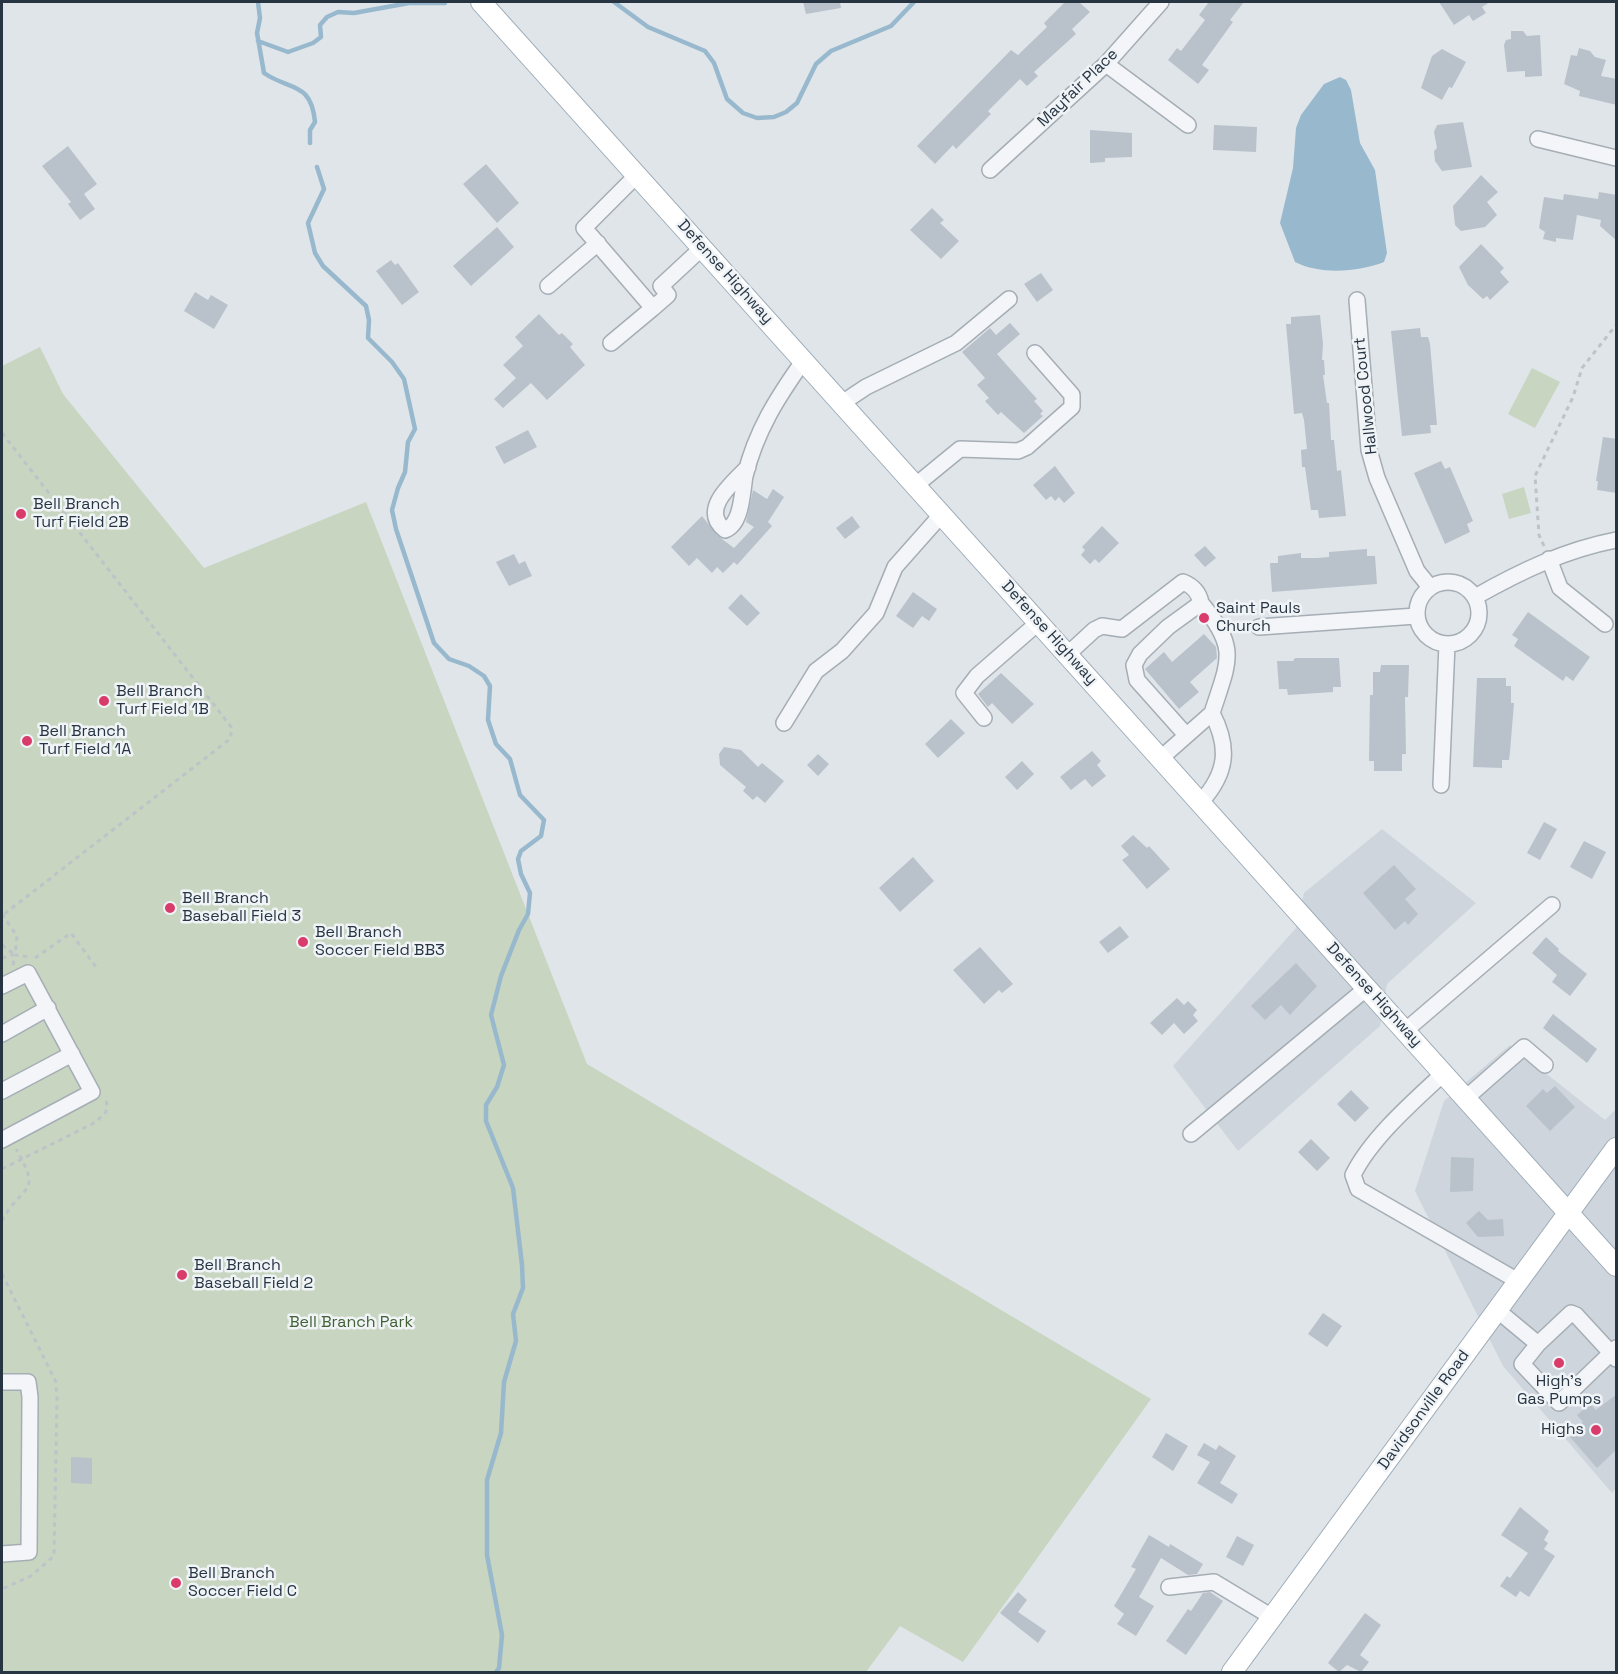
<!DOCTYPE html>
<style>
body{margin:0}
#map{position:relative;width:1618px;height:1674px;overflow:hidden;background:#e0e5ea;font-family:"Space Grotesk",sans-serif}
canvas{display:block}
.frame{position:absolute;inset:0;border:3px solid #273543;pointer-events:none}
</style>
<div id="map">
<canvas width="1618" height="1674"></canvas>
<div class="frame"></div>
</div>
<script>
const c = document.querySelector('canvas').getContext('2d');
c.lineJoin = 'round';
function paint(path, color) { c.fillStyle = color; c.fill(path, 'evenodd'); }
function trace(path, color, width, dash) { c.strokeStyle = color; c.lineWidth = width; c.lineCap = dash ? 'butt' : 'round'; c.setLineDash(dash || []); c.stroke(path); }
function label(font, color, halo, rows, align = 'center') {
  c.font = font + ' "Space Grotesk",sans-serif'; c.lineWidth = 5; c.setLineDash([]); c.textBaseline = 'middle'; c.strokeStyle = halo; c.fillStyle = color; for (const [text, x, y, turn = 0] of rows) {
    c.save(); c.translate(x, y); c.rotate((+turn || 0) * Math.PI / 180); c.textAlign = isNaN(turn) ? turn : align; if (halo) c.strokeText(text, 0, 0); c.fillText(text, 0, 0); c.restore();
  }
}
const built = new Path2D(`
 M1382 829 1476 903 1387 984 1380 1026 1238 1151 1173 1066 1296 928 1304 893Z
 M1510 1045 1605 1120 1616 1109V1488L1612 1493 1503 1366 1415 1191 1444 1101Z`);
const green = new Path2D(`
 M40 347 63 394 204 568 366 502 587 1064 1151 1399 963 1662 900 1626 866 1672H2V366Z
 M1532 368 1560 382 1535 428 1508 414Z
 M1524 487 1531 513 1509 519 1502 494Z`);
const water = new Path2D(`
 M1340 77 1346 80 1351 90 1360 143 1375 170 1387 253 1384 262C1359 272 1320 275 1295 262L1280 223 1293 168 1296 128 1301 115 1324 84Z`);
const stream = new Path2D(`
 M258 2 260 18 257 33 264 73C290 91 311 81 315 122L310 130V143
 M614 2 648 27 705 51 714 63 727 99 743 113 757 118 774 117 786 112 797 103 816 64 831 51 891 26 914 2
 M258 41 288 52 313 43 321 37 320 25 327 17 338 12 354 13 409 3H445
 M317 167 324 189 308 223 315 253 323 266 366 306 369 320 368 338 392 362 404 379 415 429 408 442 405 472 398 488 392 510 396 529 434 643 449 659 469 666 484 676 490 686 488 720 496 744 510 759 520 795 544 820 541 836 521 851 518 859 521 874 530 893 528 914 519 930 501 976 491 1015 504 1065 497 1087 486 1105V1121L513 1188 522 1265 523 1288 513 1314 516 1341 504 1382 501 1433 487 1480V1555L502 1635 499 1668 496 1672`);
const building = new Path2D(`
 M803 2H840L841 8 806 14Z
 M1065 2H1079L1090 12 1072 29 1076 34 1034 72 1038 76 1027 86 1020 79 988 111 991 114 956 149 953 145 935 164 917 146 1011 50 1018 55 1047 27 1044 23Z
 M1209 2H1244L1230 20 1233 22 1202 65 1209 70 1198 84 1168 60 1177 48 1181 51 1205 20 1199 15Z
 M1439 2H1490L1482 7 1486 13 1473 21 1469 15 1454 25Z
 M1511 31H1523L1527 36 1540 35 1542 76 1525 77V71L1507 72 1504 45 1506 40 1511 39Z
 M1579 48 1590 51 1595 57 1606 60 1601 76 1617 79V105L1579 96 1580 91 1564 84 1571 55 1577 56Z
 M1442 49 1466 62 1452 88 1449 87 1442 100 1421 88 1432 56Z
 M1463 122 1472 167 1442 171 1435 161 1434 151 1437 148 1434 132 1437 125Z
 M1214 125 1257 127 1256 152 1213 150Z
 M1090 130 1132 133V157L1105 158V162L1090 163Z
 M68 146 97 184 84 194 95 209 80 220 68 204 71 202 42 166Z
 M486 164 519 203 497 223 463 184Z
 M1481 175 1498 192 1487 202 1497 215 1485 227 1461 231 1455 225 1453 206Z
 M1599 192 1617 195V241L1600 226 1601 220 1577 215 1573 240 1556 238V242L1543 239 1545 232 1539 228 1544 197 1563 200 1564 194 1598 199Z
 M932 208 944 220 940 223 959 241 941 259 910 230Z
 M497 227 514 247 471 286 453 266Z
 M1481 244 1504 268 1500 272 1509 282 1490 300 1487 296 1483 299 1468 285 1459 267Z
 M391 260 395 265 398 263 419 292 402 305 376 271Z
 M1041 273 1053 290 1037 302 1024 284Z
 M195 292 208 300 211 295 228 305 214 329 184 311Z
 M539 314 559 335 562 333 573 344 570 347 585 365 547 400 531 383 503 408 494 399 516 378 503 365 523 346 515 337Z
 M1320 315 1323 344 1322 360H1324L1325 375H1323L1327 403H1329L1331 440H1334L1337 471 1341 470 1346 516 1319 518 1318 510H1311L1305 467H1302L1301 450 1307 449 1304 420 1302 413 1294 414 1286 324H1291V317Z
 M1010 323 1020 334 997 354 1037 399 1034 401 1043 411 1040 414 1043 416 1024 433 1001 412 998 415 985 401 989 398 977 385 985 378 962 352 990 328 996 335Z
 M1420 328 1421 337H1428L1430 344 1437 425H1430L1431 433 1402 436 1391 331Z
 M528 430 537 447 504 464 495 447Z
 M1603 437 1617 439V493L1597 490 1598 481H1596Z
 M1441 461 1445 469 1450 467 1473 521 1467 524 1470 532 1445 544 1414 473Z
 M1055 466 1075 493 1064 503 1059 497 1055 501 1051 496 1046 500 1033 485Z
 M773 489 784 497 768 522 772 526 737 565 734 562 723 573 717 567 712 573 697 558 689 566 671 547 702 516 718 536 734 548 754 527 746 522 753 490 767 499Z
 M852 516 860 527 845 539 836 528Z
 M1102 526 1119 543 1099 563 1095 559 1090 564 1081 555 1085 550 1082 547Z
 M1205 546 1216 558 1205 567 1194 555Z
 M1367 549V556H1375L1377 584 1272 592 1270 563H1278V556L1301 553V558H1317L1329 557V552Z
 M514 554 519 564 525 561 532 576 509 586 496 562Z
 M913 592 937 609 929 621 922 616 913 628 896 616Z
 M741 594 760 613 747 626 728 608Z
 M1528 612 1590 657 1573 681 1566 676 1563 681 1514 646 1518 639 1512 635Z
 M1204 634 1216 647 1217 658 1190 682 1199 692 1179 709 1145 669 1164 652 1172 662Z
 M1295 658H1339L1341 687H1333V692L1288 695 1287 689H1279L1277 661H1293Z
 M1381 665H1409L1408 697H1405L1406 754H1402V771H1374V761H1369L1370 695H1373V672H1380Z
 M1001 673 1034 704 1012 724 992 703 988 707 978 694Z
 M1477 678H1506V686H1511V703H1514L1510 752 1509 760H1502V768L1473 767Z
 M951 719 965 733 938 758 925 744Z
 M724 747 741 750 758 767 762 763 784 781 765 803 757 796 753 800 743 791 746 787 720 765 719 754Z
 M1092 751 1101 761 1097 765 1106 776 1092 787 1085 779 1071 790 1060 777Z
 M818 754 829 764 818 776 807 765Z
 M1022 761 1034 774 1017 790 1005 777Z
 M1544 822 1557 829 1540 860 1527 853Z
 M1133 835 1147 848 1149 846 1170 869 1147 889 1122 860 1129 855 1121 846Z
 M1584 841 1606 852 1592 879 1570 867Z
 M913 857 934 881 900 912 879 888Z
 M1394 865 1416 889 1405 899 1418 914 1408 925 1405 921 1395 930 1363 893Z
 M1120 926 1129 937 1108 953 1099 942Z
 M1546 937 1559 949 1558 951 1587 974 1570 996 1552 982 1557 975 1532 953Z
 M980 947 1013 984 1002 993 999 990 984 1004 953 970Z
 M1296 963 1317 986 1290 1015 1281 1005 1265 1020 1251 1006Z
 M1177 998 1184 1005 1188 1001 1197 1010 1193 1015 1198 1021 1184 1034 1174 1023 1162 1035 1150 1023Z
 M1553 1014 1597 1049 1587 1063 1543 1028Z
 M1555 1086 1575 1107 1550 1131 1526 1106 1543 1089 1547 1093Z
 M1351 1090 1369 1108 1355 1122 1337 1104Z
 M1311 1139 1330 1158 1317 1171 1298 1152Z
 M1451 1157 1474 1158 1473 1191 1450 1192Z
 M1479 1211 1488 1220 1503 1219 1504 1236 1478 1237 1466 1223Z
 M1323 1313 1342 1326 1327 1347 1308 1334Z
 M1617 1394V1449L1597 1468 1570 1437 1583 1422 1577 1415 1590 1404 1596 1410Z
 M1166 1433 1188 1446 1173 1471 1152 1457Z
 M1204 1443 1216 1450 1219 1445 1236 1456 1220 1483 1238 1494 1232 1504 1197 1483 1210 1462 1197 1455Z
 M71 1457 92 1458V1484L71 1483Z
 M1520 1507 1549 1531 1544 1540 1548 1543 1544 1549 1555 1556 1529 1597 1520 1591 1516 1597 1500 1586 1507 1576 1510 1578 1528 1553 1501 1535Z
 M1149 1535 1169 1547 1170 1544 1203 1564 1197 1574 1188 1575 1161 1558 1139 1597 1154 1606 1136 1636 1117 1624 1124 1614 1114 1606 1136 1569 1131 1567Z
 M1237 1536 1254 1545 1243 1566 1226 1557Z
 M1018 1592 1027 1600 1018 1612 1046 1631 1038 1643 1000 1613Z
 M1210 1592 1223 1601 1186 1655 1166 1641 1188 1609 1191 1611 1203 1593Z
 M1365 1613 1381 1625 1360 1655 1369 1662 1361 1672 1347 1665 1339 1672 1328 1663Z`);
const path = new Path2D(`
 M2 433 232 728 230 739 3 915
 M1544 546 1539 535 1535 476 1573 397 1582 368 1616 325
 M2 914 17 936 15 955
 M2 945 15 955
 M2 958 13 955
 M35 958 71 933 96 967
 M13 965 15 955 31 957
 M2 1169 96 1122 106 1112 107 1096
 M2 1221C21 1184 44 1196 16 1149
 M2 1274 56 1382 57 1400 54 1556 31 1576 2 1589`);
const minor = new Path2D(`
 M1106 64 1188 125
 M1538 139 1616 158
 M990 170 1106 64 1161 2
 M548 286 598 243
 M1357 300 1369 450 1377 478 1417 571 1430 587
 M653 308 668 295 661 286 703 247
 M611 343 653 308 584 228 638 174
 M842 403 866 387 956 343 1009 299
 M748 467C733 483 699 509 725 530 742 524 742 493 745 476 756 431 777 398 804 360
 M916 485 960 449 1018 451 1027 447 1072 407V395L1035 353
 M1549 559 1560 588 1605 624
 M1417 613a31 31 0 1 1 62 0a31 31 0 1 1-62 0Z
 M1475 597C1521 571 1565 550 1616 540
 M1201 603C1239 649 1229 660 1212 713
 M1259 627 1416 616
 M1068 654 1094 630 1102 626 1122 629 1183 582C1193 586 1199 592 1201 603L1168 627 1140 654 1134 665 1137 680 1186 735
 M984 718 964 693 977 676 1039 622
 M784 723 816 671 842 651 876 613 895 567 942 514
 M1161 758 1212 713C1230 748 1227 773 1201 802
 M1441 785 1447 644
 M2 986 28 973 92 1092 2 1140
 M1406 1030 1552 905
 M2 1034 48 1008
 M1444 1073C1414 1101 1371 1138 1353 1175L1358 1189 1518 1281
 M2 1091 72 1054
 M1466 1098 1524 1047 1545 1065
 M1191 1134 1368 987
 M1497 1310 1538 1344
 M1616 1348 1611 1353 1559 1403 1522 1364 1538 1344 1571 1313 1576 1315 1611 1353 1616 1359
 M2 1382H28L30 1397 29 1552 2 1554
 M1169 1587 1214 1582 1272 1617`);
const major = new Path2D(`
 M481 2 1616 1266
 M1232 1672 1616 1148`);
const markers = [
 [21,514,6,"#d93b6a"],
 [1204,618,6,"#d93b6a"],
 [104,701,6,"#d93b6a"],
 [27,741,6,"#d93b6a"],
 [170,908,6,"#d93b6a"],
 [303,942,6,"#d93b6a"],
 [182,1275,6,"#d93b6a"],
 [1559,1363,6,"#d93b6a"],
 [1596,1430,6,"#d93b6a"],
 [176,1583,6,"#d93b6a"]
];
const streetNames = [
 ["Mayfair Place",1078,88,-44],
 ["Defense Highway",725,272,48],
 ["Hallwood Court",1366,396,-96],
 ["Defense Highway",1049,633,48],
 ["Defense Highway",1374,995,48],
 ["Davidsonville Road",1424,1410,-54]
];
const poiNames = [
 ["Bell Branch",33,505],
 ["Turf Field 2B",33,523],
 ["Saint Pauls",1216,609],
 ["Church",1216,627],
 ["Bell Branch",116,692],
 ["Turf Field 1B",116,710],
 ["Bell Branch",39,732],
 ["Turf Field 1A",39,750],
 ["Bell Branch",182,899],
 ["Baseball Field 3",182,917],
 ["Bell Branch",315,933],
 ["Soccer Field BB3",315,951],
 ["Bell Branch",194,1266],
 ["Baseball Field 2",194,1284],
 ["High's",1559,1382,"center"],
 ["Gas Pumps",1559,1400,"center"],
 ["Highs",1584,1430,"right"],
 ["Bell Branch",188,1574],
 ["Soccer Field C",188,1592]
];
const parkNames = [
 ["Bell Branch Park",351,1323]
];
paint(built, '#ced5dc');
paint(green, '#c8d5c0');
paint(water, '#98b9cd');
trace(stream, '#98b9cd', 4.5);
paint(building, '#b9c2ca');
trace(minor, '#a5adb5', 18);
trace(major, '#9eacb7', 22);
trace(path, '#bec3c9', 3, [4.5, 4.5]);
trace(minor, '#f3f5f8', 15);
trace(major, '#fff', 20);
for (const [x, y, r, color] of markers) { const dot = new Path2D(); dot.arc(x, y, r, 0, 2 * Math.PI); c.fillStyle = color; c.fill(dot); trace(dot, '#f0f4f7', 2); }
label('16px', '#273543', '#f0f4f7', streetNames);
label('16px', '#273543', '#f0f4f7', poiNames, 'left');
label('16px', '#426033', '#f0f4f7', parkNames);
</script>
